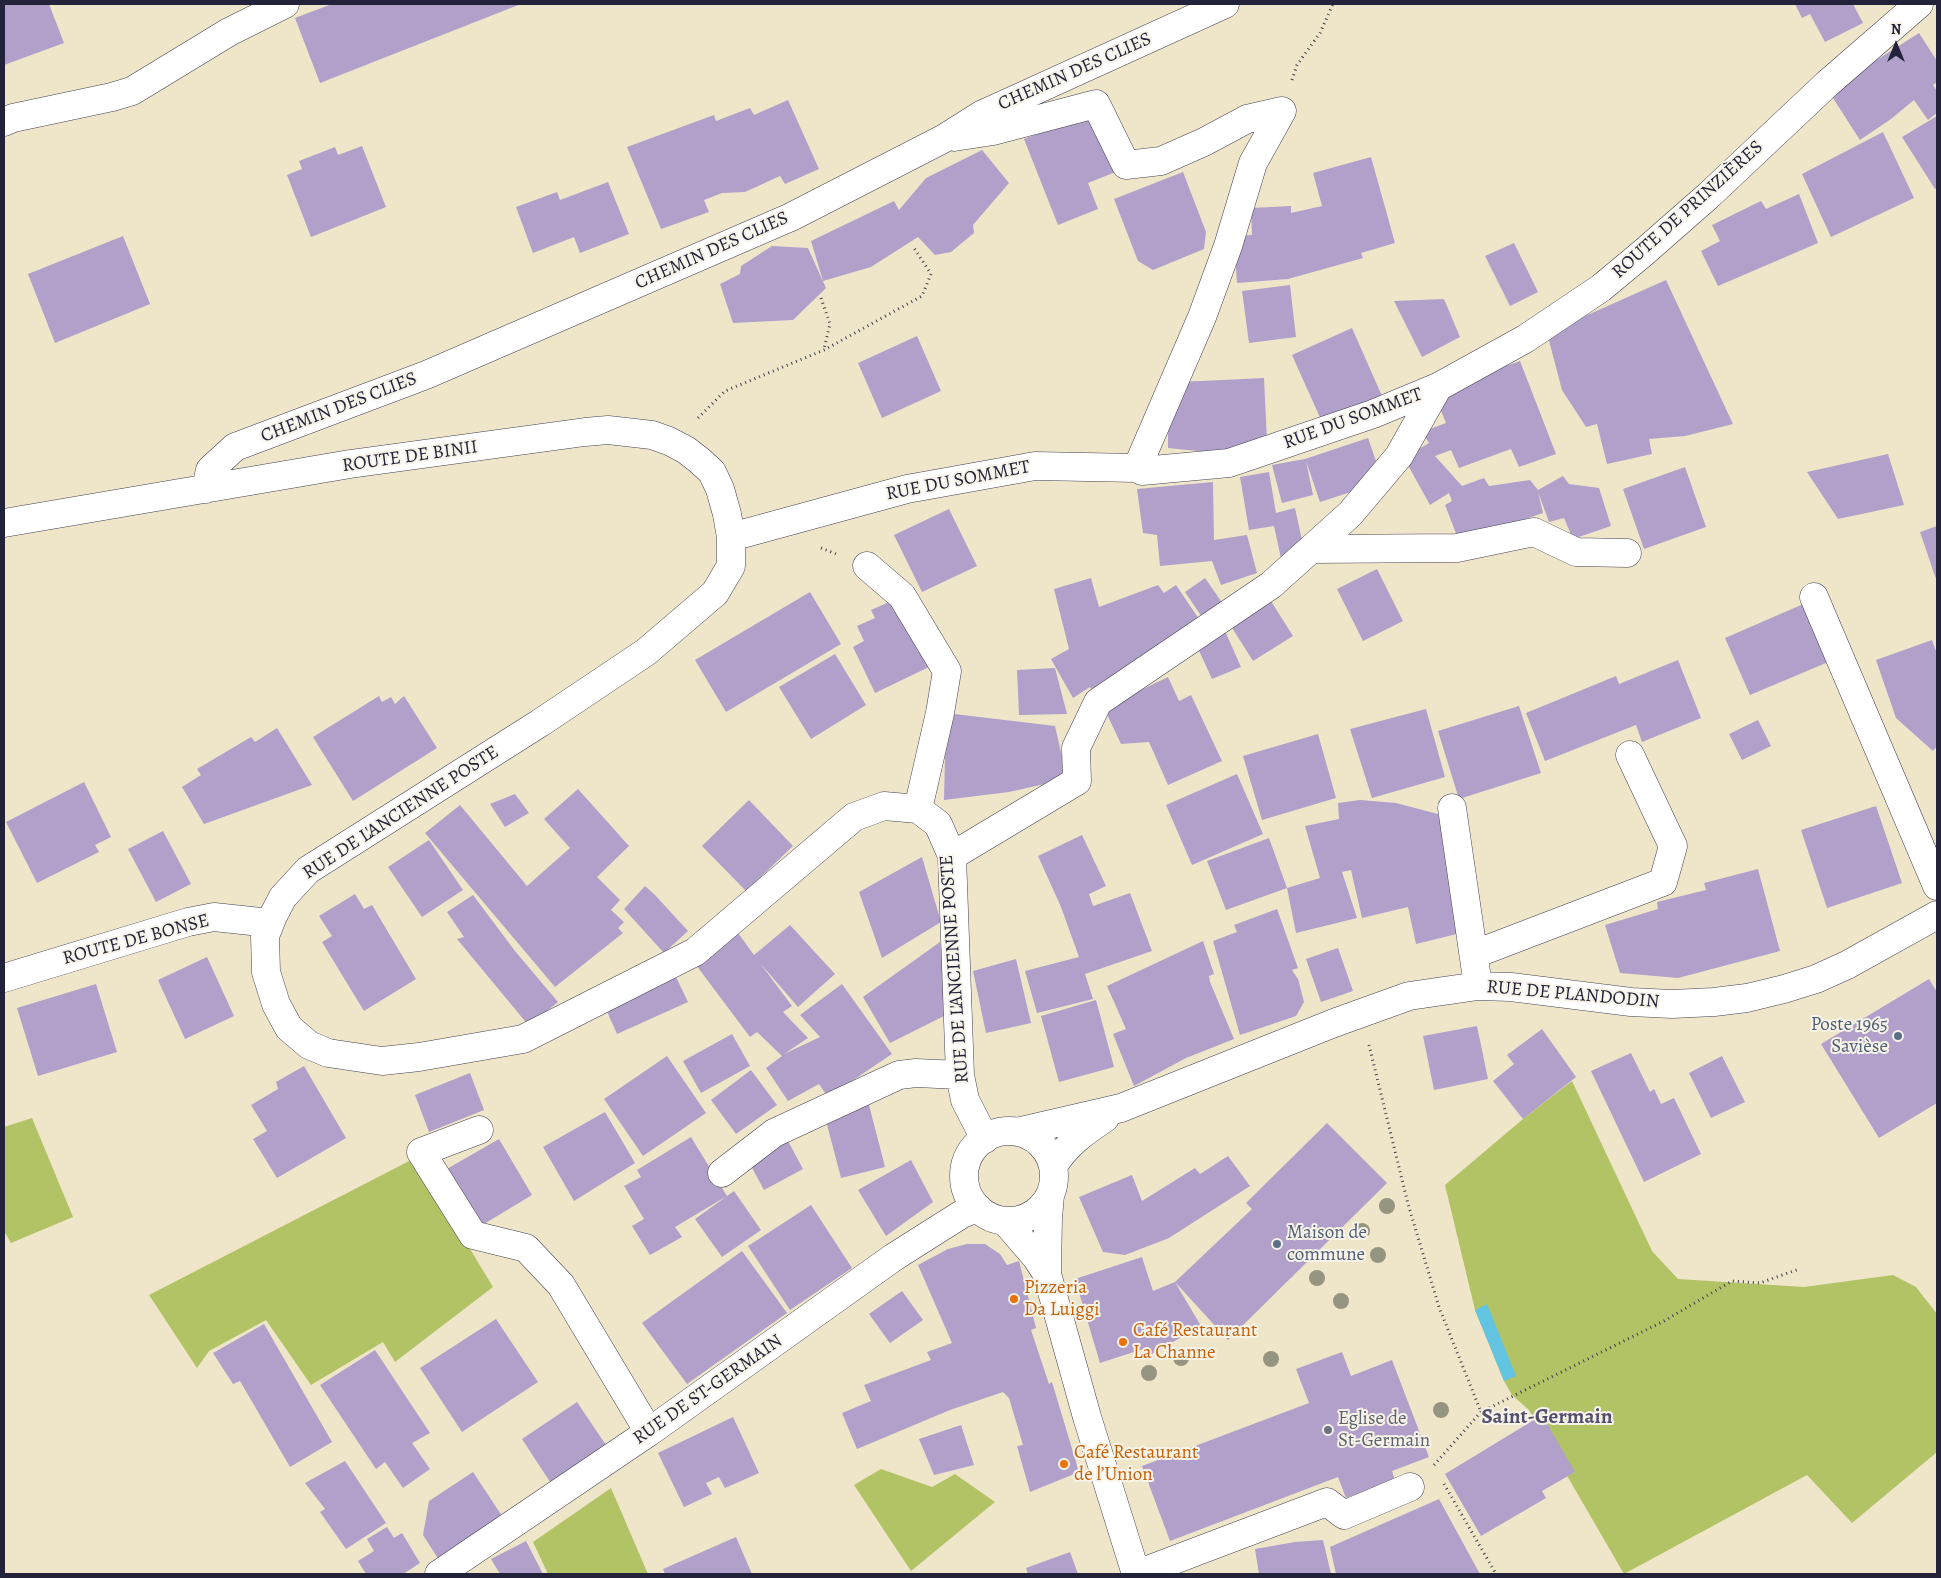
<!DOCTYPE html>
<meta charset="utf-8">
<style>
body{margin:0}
#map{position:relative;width:1941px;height:1578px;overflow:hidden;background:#efe6ca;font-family:Alegreya,serif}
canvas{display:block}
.frame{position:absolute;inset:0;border:5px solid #22223b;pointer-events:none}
.north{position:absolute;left:1871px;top:20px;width:50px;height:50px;-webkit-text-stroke:4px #f7f3e8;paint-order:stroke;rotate:0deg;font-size:14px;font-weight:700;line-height:20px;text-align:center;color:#22223b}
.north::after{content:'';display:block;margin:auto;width:18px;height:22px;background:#22223b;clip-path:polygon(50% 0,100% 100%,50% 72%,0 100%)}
</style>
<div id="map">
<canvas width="1941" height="1578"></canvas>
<div class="frame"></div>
<div class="north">N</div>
</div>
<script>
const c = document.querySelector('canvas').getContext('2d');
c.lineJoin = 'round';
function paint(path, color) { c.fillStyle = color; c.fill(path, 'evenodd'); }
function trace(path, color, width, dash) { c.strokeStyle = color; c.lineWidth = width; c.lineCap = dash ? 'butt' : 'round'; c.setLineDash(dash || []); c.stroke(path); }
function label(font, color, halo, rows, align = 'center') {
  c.font = font + ' Alegreya,serif'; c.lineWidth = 4; c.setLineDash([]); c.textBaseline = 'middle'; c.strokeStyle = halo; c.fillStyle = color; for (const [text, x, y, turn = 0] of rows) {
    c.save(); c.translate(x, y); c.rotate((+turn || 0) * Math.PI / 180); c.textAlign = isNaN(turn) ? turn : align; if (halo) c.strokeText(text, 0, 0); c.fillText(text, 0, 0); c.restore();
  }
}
const green = new Path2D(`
 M1572 1081 1652 1251 1678 1279 1804 1287 1893 1275 1916 1287 1937 1314V1452L1852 1523 1807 1475 1624 1574 1529 1410 1512 1395 1504 1381 1475 1310 1445 1185 1523 1119Z
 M32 1118 73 1217 11 1243 4 1231V1127Z
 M415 1158 493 1287 395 1362 383 1342 311 1385 266 1320 209 1351 197 1368 149 1295Z
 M881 1469 932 1487 955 1474 995 1502 911 1571 854 1485Z
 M611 1488 648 1574H548L533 1542Z`);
const water = new Path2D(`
 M1487 1304 1516 1376 1504 1381 1475 1310Z`);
const building = new Path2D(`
 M4 4H49L64 43 4 65Z
 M332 4H521L320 83 295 18Z
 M1795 4H1853L1863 23 1825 42 1810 14 1802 18Z
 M1919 33 1937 61V82L1933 85 1937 91V113L1928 120 1914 100 1891 119 1860 140 1831 95 1861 70Z
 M788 100 819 169 785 184 780 176 745 192 722 193 704 200 709 212 661 229 627 147 714 115 716 121 750 108 754 115Z
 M1095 112 1118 171 1088 183 1098 209 1058 225 1024 139Z
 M1937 116V188L1935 189 1902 137Z
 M1883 132 1914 198 1831 237 1802 174Z
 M362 146 386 207 311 237 287 175 302 169 299 161 335 147 338 155Z
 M982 150 1009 183 973 225 974 233 951 252 935 255 918 237 871 267 823 281 811 241 894 201 899 210 926 178Z
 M1371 157 1395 243 1361 253 1363 258 1288 279 1237 283 1234 236 1252 235 1251 208 1291 206V213L1322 206 1313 173Z
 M1183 172 1206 232 1204 249 1153 270 1138 261 1114 199Z
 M608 182 629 234 580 253 574 237 533 253 516 207 557 192 560 200Z
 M1799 194 1818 243 1718 286 1701 251 1720 241 1712 225 1761 201 1766 209Z
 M123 236 150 304 55 343 28 274Z
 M1514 243 1538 292 1510 306 1485 256Z
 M772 246 808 248 826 288 793 320 733 323 720 284 740 274 741 266Z
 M1666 280 1733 424 1685 436 1649 439 1652 454 1607 464 1597 424 1586 427 1562 390 1547 333Z
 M1290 285 1296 337 1249 343 1242 291Z
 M1444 299 1460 337 1422 357 1394 301Z
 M1352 328 1382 396 1322 422 1292 355Z
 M917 336 941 391 882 418 858 363Z
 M1520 361 1556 454 1519 467 1511 449 1459 468 1451 450 1435 456 1462 486 1484 478 1489 486 1530 480 1538 490 1563 476 1569 484 1599 488 1611 526 1573 539 1564 518 1549 522 1538 492 1543 513 1459 541 1445 505 1452 501 1449 493 1430 505 1404 458 1429 443 1422 432 1446 423 1437 401 1464 381Z
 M1264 378 1267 442 1217 453 1168 448V422L1180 382Z
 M1368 438 1377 464 1360 489 1320 502 1306 461 1313 495 1282 503 1272 465 1305 459Z
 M1888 454 1904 505 1838 519 1807 472Z
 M1685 467 1706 527 1644 549 1623 489Z
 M1269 472 1276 513 1295 508 1303 545 1282 563 1274 526 1249 530 1240 477Z
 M1213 482 1214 540 1247 535 1257 573 1221 585 1212 561 1160 566 1157 535 1143 533 1137 489Z
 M949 509 977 566 922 592 894 535Z
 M1937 526V582L1920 532Z
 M1377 569 1403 621 1363 641 1337 589Z
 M1091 578 1099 607 1158 585 1164 593 1176 585 1203 625 1097 696 1090 687 1073 698 1051 659 1069 649 1054 589Z
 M1205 578 1223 604 1202 617 1185 592Z
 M810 592 841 644 726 712 695 660Z
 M1269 598 1293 636 1253 661 1229 623Z
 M896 599 929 667 875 693 853 647 864 641 857 626 875 618 871 610Z
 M1808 602 1833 660 1750 695 1725 638Z
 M1225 631 1241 667 1212 679 1196 644Z
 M1932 640 1937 654V746L1933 751 1896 718 1876 660Z
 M835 654 866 705 811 739 779 687Z
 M1678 660 1701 718 1642 742 1636 725 1545 761 1526 713 1616 676 1619 684Z
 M1055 668 1067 714 1019 715 1017 670Z
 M1168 677 1179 701 1191 695 1222 761 1168 785 1149 742 1121 744 1104 708Z
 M379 696 382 702 391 697 395 704 404 696 437 748 353 801 313 737Z
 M1519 706 1541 773 1459 799 1438 731Z
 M1426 709 1445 777 1372 798 1350 729Z
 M946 713 1055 726 1067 779 1009 792 944 800Z
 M1758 720 1771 746 1742 760 1729 734Z
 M277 728 312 785 204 824 182 787 201 775 197 769 251 737 255 742Z
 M1318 734 1336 798 1262 820 1243 756Z
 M1237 774 1263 834 1192 865 1166 805Z
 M84 782 111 837 95 845 99 852 37 883 6 822Z
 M578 789 629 846 597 877 620 900 611 910 624 922 618 928 623 933 555 987 425 833 460 805 527 886 570 848 544 819Z
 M515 794 529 813 505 827 490 804Z
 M749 800 793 846 746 891 702 846Z
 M1360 800 1396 803 1438 814 1465 932 1416 944 1408 907 1362 918 1351 870 1342 872 1357 918 1296 933 1287 888 1320 878 1305 826 1339 819 1338 803Z
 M1876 806 1902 883 1827 908 1801 830Z
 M163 831 191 884 156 902 128 849Z
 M1082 835 1106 886 1089 894 1093 906 1130 893 1152 951 1085 974 1093 999 1037 1013 1025 971 1079 957 1061 907 1038 856Z
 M1269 838 1287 888 1226 910 1207 861Z
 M429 840 463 890 422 917 388 867Z
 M922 857 941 922 882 958 859 892Z
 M1758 869 1780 951 1678 978 1620 973 1605 925 1658 909 1657 902 1706 890 1704 883Z
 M645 886 655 895 688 931 664 953 624 909Z
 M355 894 364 909 372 905 416 979 364 1011 322 942 332 936 319 916Z
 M473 895 515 951 558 1002 529 1026 457 939 464 937 447 912Z
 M1277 909 1298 968 1292 970 1298 979 1304 1002 1296 1016 1240 1035 1213 941 1237 932 1234 925Z
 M790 925 835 974 798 1007 760 963 792 1006 783 1012 808 1038 784 1054 820 1037 800 1015 842 984 892 1054 828 1097 819 1084 788 1101 766 1068 782 1056 757 1032 750 1037 696 965 738 933 754 955Z
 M1203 941 1214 974 1209 976 1210 982 1234 1039 1186 1058 1134 1086 1113 1034 1126 1029 1107 986Z
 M940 942 948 1014 890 1043 863 997Z
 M1338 948 1353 991 1321 1002 1306 959Z
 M207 957 234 1016 185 1039 158 980Z
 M1016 959 1031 1023 986 1033 973 971Z
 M675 975 688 1002 617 1034 605 1007Z
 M1929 979 1937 992V1103L1879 1138 1821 1044Z
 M96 984 117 1052 38 1076 17 1008Z
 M1096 1000 1114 1067 1059 1082 1041 1016Z
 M1477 1026 1488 1079 1434 1090 1423 1036Z
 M1542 1029 1576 1077 1523 1119 1493 1081 1514 1064 1507 1055Z
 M732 1034 750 1066 701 1093 683 1061Z
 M1631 1053 1650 1092 1654 1089 1661 1104 1674 1098 1701 1154 1644 1182 1591 1071Z
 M667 1056 706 1113 643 1156 604 1099Z
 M1722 1056 1745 1102 1711 1118 1689 1073Z
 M304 1066 346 1138 277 1178 253 1139 267 1131 251 1105 278 1089 276 1082Z
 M751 1070 777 1105 736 1134 711 1100Z
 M470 1073 484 1110 429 1132 415 1095Z
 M868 1101 885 1167 841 1178 824 1113Z
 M605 1112 635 1163 574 1201 543 1147Z
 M1327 1123 1387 1183 1228 1340 1175 1282 1201 1326 1150 1355 1146 1348 1100 1363 1075 1279 1142 1257 1153 1291 1175 1282 1252 1209 1246 1203Z
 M691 1137 727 1196 675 1227 682 1237 650 1255 632 1226 644 1219 624 1186 641 1177 637 1170Z
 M499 1139 532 1195 479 1227 445 1170Z
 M788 1141 803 1169 764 1190 749 1162Z
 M1228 1156 1250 1186 1169 1238 1125 1255 1103 1252 1079 1197 1132 1175 1142 1201 1195 1168 1200 1174Z
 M911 1160 933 1202 886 1236 858 1190Z
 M734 1191 761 1230 722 1257 695 1219Z
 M811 1205 852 1268 790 1310 748 1246Z
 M967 1244H985L1000 1254 1007 1265 1019 1261 1036 1328 1031 1330 1049 1384 1052 1382 1079 1472 1030 1492 1017 1446 1023 1445 1009 1398 1003 1392 950 1410 857 1449 842 1413 871 1401 864 1385 931 1360 927 1352 952 1343 918 1265 948 1249Z
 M742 1251 787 1313 687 1384 642 1323Z
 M902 1291 923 1320 890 1343 869 1314Z
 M496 1319 538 1382 462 1432 420 1368Z
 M264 1324 332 1442 290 1467 240 1381 233 1384 213 1353Z
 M375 1350 430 1433 412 1443 430 1469 403 1488 385 1462 376 1469 320 1385Z
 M1342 1352 1351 1376 1392 1360 1429 1457 1392 1471 1395 1480 1346 1498 1338 1477 1170 1541 1142 1466 1309 1403 1296 1369Z
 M577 1402 610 1451 554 1488 522 1439Z
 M1542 1415 1575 1472 1542 1491 1546 1498 1481 1536 1445 1474Z
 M733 1417 759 1473 725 1488 719 1477 706 1483 712 1494 684 1507 658 1453Z
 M961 1425 974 1465 934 1475 919 1439Z
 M345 1461 386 1523 346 1549 320 1512 325 1509 305 1483Z
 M473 1472 504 1519 439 1560 423 1535 429 1501Z
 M1439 1499 1480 1574H1336L1330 1547Z
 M387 1527 394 1538 402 1533 420 1563 403 1574H366L358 1561 374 1551 367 1539Z
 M736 1537 752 1574H665L663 1569Z
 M1323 1540 1331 1574H1259L1255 1549 1295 1542Z
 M526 1541 543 1574H500L491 1559Z
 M1070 1552 1078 1574H1028L1026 1568Z`);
const path = new Path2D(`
 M1292 80 1297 65 1320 33 1333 4
 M821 298 830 324 824 349
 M698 418 725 391 824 350 922 296 931 274 914 248
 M821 548 836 554
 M1369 1045 1408 1204 1439 1307 1481 1412
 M1434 1465 1481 1412 1664 1321 1732 1281 1760 1283 1799 1269
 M1444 1484 1496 1574`);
const minor = new Path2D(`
 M4 122 13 118 112 97 132 91 229 32 285 4
 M954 137 993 131 1096 104 1126 165 1161 161 1204 142 1247 119 1282 111 1253 163 1228 246 1202 317 1137 468
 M206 489 210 470 235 447 426 375 791 217 943 139 981 115 1225 4
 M4 523 350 464 585 432 608 430 652 435 669 441 686 450 699 460 712 472 720 489 727 514 731 537V566L715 593 646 652 540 723 308 870 283 897 273 916 265 936 266 972 276 1004 289 1028 309 1045 328 1053 382 1061 419 1057 523 1039 695 952 854 817 884 806 918 809 938 824 952 856 960 1075 965 1100 985 1139
 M731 537 907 489 1035 466 1137 468 1142 471 1229 463 1373 414 1438 387 1525 339 1601 288 1643 253 1708 196 1828 83 1919 4
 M1311 549 1457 548 1534 532 1576 552 1627 553
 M867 566 902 596 947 671 940 713 918 809
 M1814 597 1937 886
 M1452 808 1476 972
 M952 856 1077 781 1076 748 1098 702 1271 585 1350 514 1399 456 1438 387
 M1475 954 1663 882 1673 846 1630 755
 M4 978 188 922 214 917 270 923
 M479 1130 421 1152 473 1235 526 1248 561 1285 649 1432
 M964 1176a45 45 0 1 1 90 0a45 45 0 1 1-90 0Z
 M1017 1132 1121 1108 1334 1023 1409 996 1478 986 1511 987 1631 1002 1672 1004 1714 1002 1747 998 1784 989 1816 979 1847 965 1937 915
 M1053 1166C1067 1144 1084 1132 1105 1118
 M722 1173 774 1133 899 1075 916 1073 960 1075
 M1050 1195 1048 1218 1047 1274 1087 1417 1136 1574
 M1005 1221 1036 1257 1047 1274
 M439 1574 649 1432 894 1257 962 1214 978 1208
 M1137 1574 1327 1502 1344 1515 1410 1487`);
const trees = [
 [1387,1206],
 [1362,1231],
 [1378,1255],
 [1317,1278],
 [1341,1301],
 [1181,1358],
 [1271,1359],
 [1149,1373],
 [1441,1410]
];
const markers = [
 [1898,1036,5,"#5c6f8a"],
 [1277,1244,5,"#5c6f8a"],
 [1014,1299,5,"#e8710a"],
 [1123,1342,5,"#e8710a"],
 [1328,1430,5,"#6b7280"],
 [1064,1464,5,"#e8710a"]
];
const streetNames = [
 ["CHEMIN DES CLIES",1075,72,-24],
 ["ROUTE DE PRINZIÈRES",1688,210,-42],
 ["CHEMIN DES CLIES",712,251,-24],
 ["CHEMIN DES CLIES",339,408,-21],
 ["RUE DU SOMMET",1353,419,-20],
 ["ROUTE DE BINII",410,457,-8],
 ["RUE DU SOMMET",958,481,-11],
 ["RUE DE L'ANCIENNE POSTE",401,813,-33],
 ["ROUTE DE BONSE",136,940,-15],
 ["RUE DE L'ANCIENNE POSTE",955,969,-94],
 ["RUE DE PLANDODIN",1573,995,5],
 ["RUE DE ST-GERMAIN",708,1390,-35]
];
const serviceNames = [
 ["Poste 1965",1888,1025],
 ["Savièse",1888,1047],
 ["Maison de",1287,1233,"left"],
 ["commune",1287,1255,"left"]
];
const foodNames = [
 ["Pizzeria",1024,1288],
 ["Da Luiggi",1024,1310],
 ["Café Restaurant",1133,1331],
 ["La Channe",1133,1353],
 ["Café Restaurant",1074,1453],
 ["de l’Union",1074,1475]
];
const worshipNames = [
 ["Eglise de",1338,1419],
 ["St-Germain",1338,1441]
];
const quarterNames = [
 ["Saint-Germain",1547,1418]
];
paint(green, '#b2c366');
paint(water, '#62c4e0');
paint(building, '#b0a0ca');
trace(minor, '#413f50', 29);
trace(path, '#413f50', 3, [1, 4]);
trace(minor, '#fff', 28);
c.fillStyle = '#969582';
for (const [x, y] of trees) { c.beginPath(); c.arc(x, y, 8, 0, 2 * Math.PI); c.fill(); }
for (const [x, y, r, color] of markers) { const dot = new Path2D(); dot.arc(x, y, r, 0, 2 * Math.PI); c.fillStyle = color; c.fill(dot); trace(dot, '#f7f3e8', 2); }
label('19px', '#22223b', '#f7f3e8', streetNames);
label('19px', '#4e5e75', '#f7f3e8', serviceNames, 'right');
label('19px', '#c56008', '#f7f3e8', foodNames, 'left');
label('19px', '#5b616d', '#f7f3e8', worshipNames, 'left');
label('bold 21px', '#544e6d', '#f7f3e8', quarterNames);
</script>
